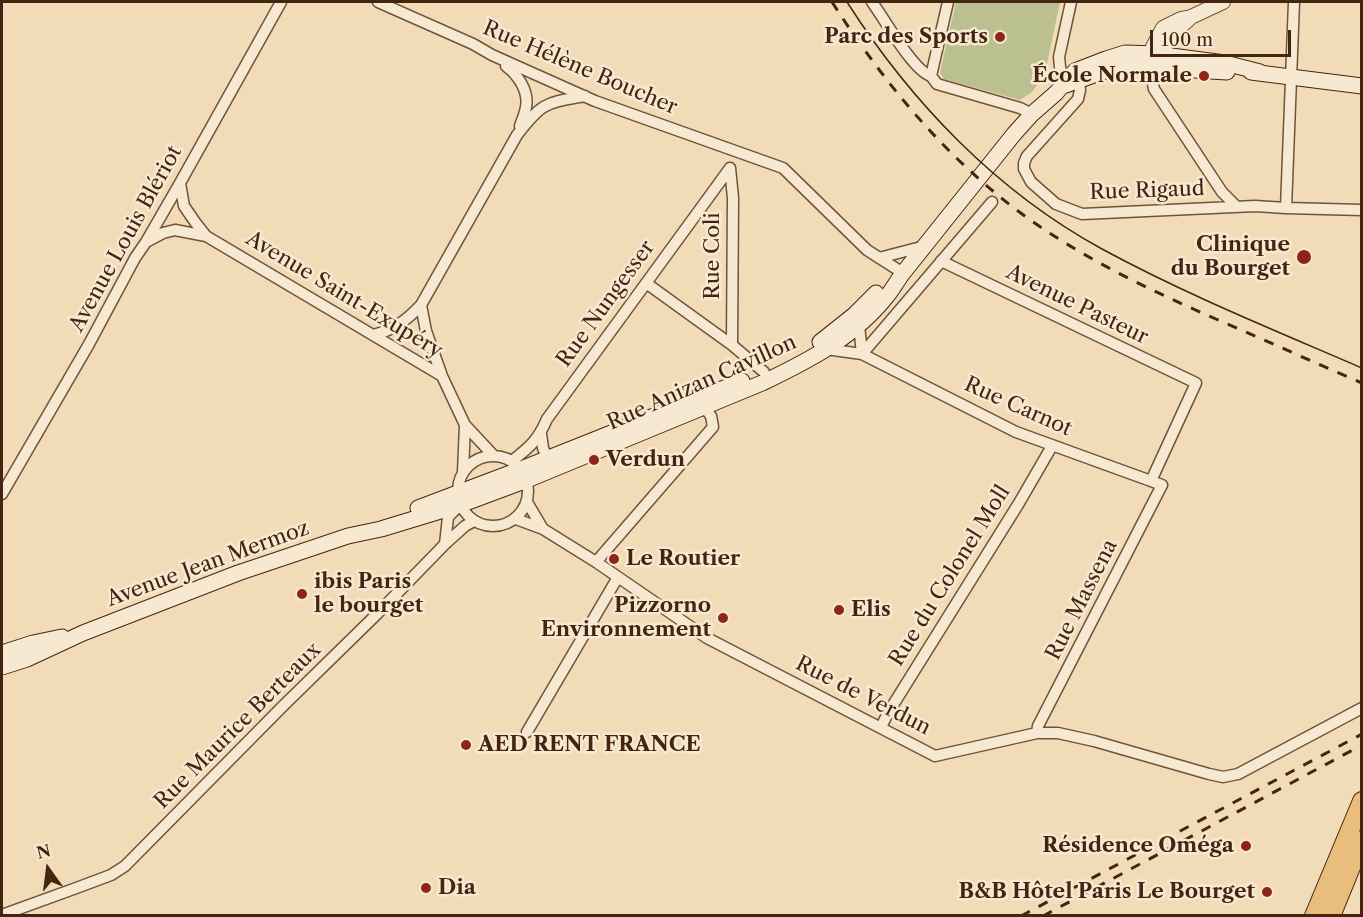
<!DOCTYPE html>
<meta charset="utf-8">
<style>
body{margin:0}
#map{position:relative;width:1363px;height:917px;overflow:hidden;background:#f2dcb8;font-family:"Libre Caslon Text",serif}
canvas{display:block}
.frame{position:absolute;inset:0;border:3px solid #432511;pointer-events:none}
.north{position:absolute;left:18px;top:839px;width:60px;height:60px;-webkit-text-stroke:4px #f7e8d1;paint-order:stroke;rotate:346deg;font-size:16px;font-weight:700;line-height:24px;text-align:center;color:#432511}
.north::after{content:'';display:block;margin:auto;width:21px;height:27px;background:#432511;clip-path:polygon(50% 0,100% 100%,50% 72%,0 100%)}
.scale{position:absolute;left:1150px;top:30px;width:141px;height:27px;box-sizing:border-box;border:3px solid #432511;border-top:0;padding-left:8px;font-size:18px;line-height:21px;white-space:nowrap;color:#432511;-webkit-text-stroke:4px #f7e8d1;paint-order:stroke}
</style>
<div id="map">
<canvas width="1363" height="917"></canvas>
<div class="frame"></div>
<div class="north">N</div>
<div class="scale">100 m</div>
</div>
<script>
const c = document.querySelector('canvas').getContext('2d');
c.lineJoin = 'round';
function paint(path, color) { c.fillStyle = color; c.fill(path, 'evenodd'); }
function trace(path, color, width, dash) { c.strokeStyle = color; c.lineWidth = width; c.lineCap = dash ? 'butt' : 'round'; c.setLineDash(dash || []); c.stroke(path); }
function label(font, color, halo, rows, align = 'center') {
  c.font = font + ' "Libre Caslon Text",serif'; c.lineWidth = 5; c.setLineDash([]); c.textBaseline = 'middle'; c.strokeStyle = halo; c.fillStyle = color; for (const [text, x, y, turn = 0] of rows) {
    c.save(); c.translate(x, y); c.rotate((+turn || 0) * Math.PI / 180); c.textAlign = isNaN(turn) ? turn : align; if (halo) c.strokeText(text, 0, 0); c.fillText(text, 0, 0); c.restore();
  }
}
const green = new Path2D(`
 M956 2H1060L1045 73 1032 92 1020 100 944 79 940 73Z`);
const minor = new Path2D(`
 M378 2 473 44 492 55 595 101 783 168 867 250 903 273
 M872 2C884 18 913 71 931 76
 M948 2 931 76 937 84 1020 108 1032 114
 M506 66C518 75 529 91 526 107 525 114 522 120 520 126
 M1153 67 1152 78 1154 89 1222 192 1236 206
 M1079 81 1080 90 1078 99 1027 156 1024 163V169L1031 182 1056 204 1082 214 1255 206 1286 208 1362 210
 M1062 87 1059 57 1071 2
 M730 168 733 198 732 345
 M180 183 184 206 195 222 206 236 442 376
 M1286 208 1294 2
 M146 242 163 233 175 230 206 236
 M879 258 925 246
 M941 261 1196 383 1151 481
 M646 283 732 345 764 372
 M421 305 426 331 442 376 465 425 493 455
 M859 325 862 354
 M373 335C394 330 407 320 421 305L517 135C542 102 546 103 585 96
 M826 349 862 354 1016 432 1162 485 1038 726 1037 733
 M862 354 992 202
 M541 434 543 448 547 458
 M458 491a35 35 0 1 1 70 0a35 35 0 1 1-70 0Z
 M512 461C530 447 538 440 547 419L730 168
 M463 472 465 425
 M2 494 89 344 135 258 146 242 180 183 281 2
 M527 502 543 529
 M516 519 543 529 596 562 707 638 935 756 1037 733H1058L1094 741 1209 774 1223 777 1238 774 1362 708
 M445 544 448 517 458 507
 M596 562 713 427 711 416 704 407
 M881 727 888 713 1019 503 1052 446
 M527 732 618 577
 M2 915 79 887 111 875 125 866 283 706 377 614 445 544 465 526 474 521`);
const tertiary = new Path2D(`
 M1191 17 1170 36 1163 51 1156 54 1153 47 1163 28 1181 19 1191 17 1223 2`);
const secondary = new Path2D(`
 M1251 72 1362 86
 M1063 86 1108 70 1130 66 1227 72
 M820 342 854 315 876 293
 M418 508 521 469 742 381
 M2 653 33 643 62 637
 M2 667 27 659 83 633 238 573 348 536 381 529 460 505 527 480 762 383C808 361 855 337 887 296 893 289 897 281 903 273L1014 134 1032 114 1056 93 1075 71 1106 59 1125 53 1156 54 1225 63 1260 72`);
const primary = new Path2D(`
 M1314 916 1362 801
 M1331 916 1362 840`);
const tram = new Path2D(`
 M847 2C911 102 996 191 1102 249 1185 294 1274 330 1362 368`);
const rail = new Path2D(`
 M832 2C883 81 939 150 1014 208 1076 255 1145 288 1216 319 1265 340 1313 362 1362 383
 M1021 916 1362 734
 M1043 916 1362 745`);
const markers = [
 [1000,37,6,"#8f2418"],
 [1204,76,6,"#8f2418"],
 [1304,257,8,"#8f2418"],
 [594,460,6,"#8f2418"],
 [614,559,6,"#8f2418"],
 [302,594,6,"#8f2418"],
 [839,610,6,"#8f2418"],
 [723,618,6,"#8f2418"],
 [466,745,6,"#8f2418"],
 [1246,846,6,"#8f2418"],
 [426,888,6,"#8f2418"],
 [1267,892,6,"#8f2418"]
];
const poiNames = [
 ["Parc des Sports",988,37],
 ["École Normale",1192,76],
 ["Clinique",1290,245],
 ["du Bourget",1290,269],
 ["Verdun",606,460,"left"],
 ["Le Routier",626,559,"left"],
 ["ibis Paris",314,582,"left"],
 ["le bourget",314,606,"left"],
 ["Pizzorno",711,606],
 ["Environnement",711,630],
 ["Elis",851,610,"left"],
 ["AED RENT FRANCE",478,745,"left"],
 ["Résidence Oméga",1234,846],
 ["Dia",438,888,"left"],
 ["B&B Hôtel Paris Le Bourget",1255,892]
];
const streetNames = [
 ["Rue Hélène Boucher",580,68,23],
 ["Rue Rigaud",1147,191,-2],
 ["Avenue Louis Blériot",126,239,-61],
 ["Rue Coli",713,256,-90],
 ["Avenue Saint-Exupéry",344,295,31],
 ["Rue Nungesser",606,304,-54],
 ["Avenue Pasteur",1077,305,26],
 ["Rue Anizan Cavillon",702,383,-24],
 ["Rue Carnot",1018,407,24],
 ["Avenue Jean Mermoz",208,564,-20],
 ["Rue du Colonel Moll",950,576,-58],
 ["Rue Massena",1082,600,-63],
 ["Rue de Verdun",863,696,27],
 ["Rue Maurice Berteaux",238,726,-45]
];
paint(green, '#bac08f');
trace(minor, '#6f533b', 13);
trace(tertiary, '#6f533b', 16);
trace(secondary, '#432511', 17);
trace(primary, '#432511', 20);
trace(minor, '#f7e8d1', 10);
trace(tertiary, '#f7e8d1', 14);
trace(secondary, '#f7e8d1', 15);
trace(primary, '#e9be7c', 18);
trace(tram, '#432511', 1.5);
trace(rail, '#432511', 3, [10, 10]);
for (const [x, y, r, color] of markers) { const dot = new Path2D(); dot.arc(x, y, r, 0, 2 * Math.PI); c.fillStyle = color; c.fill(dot); trace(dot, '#f7e8d1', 2); }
label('bold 21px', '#432511', '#f7e8d1', poiNames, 'right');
label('21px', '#432511', '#f7e8d1', streetNames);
</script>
